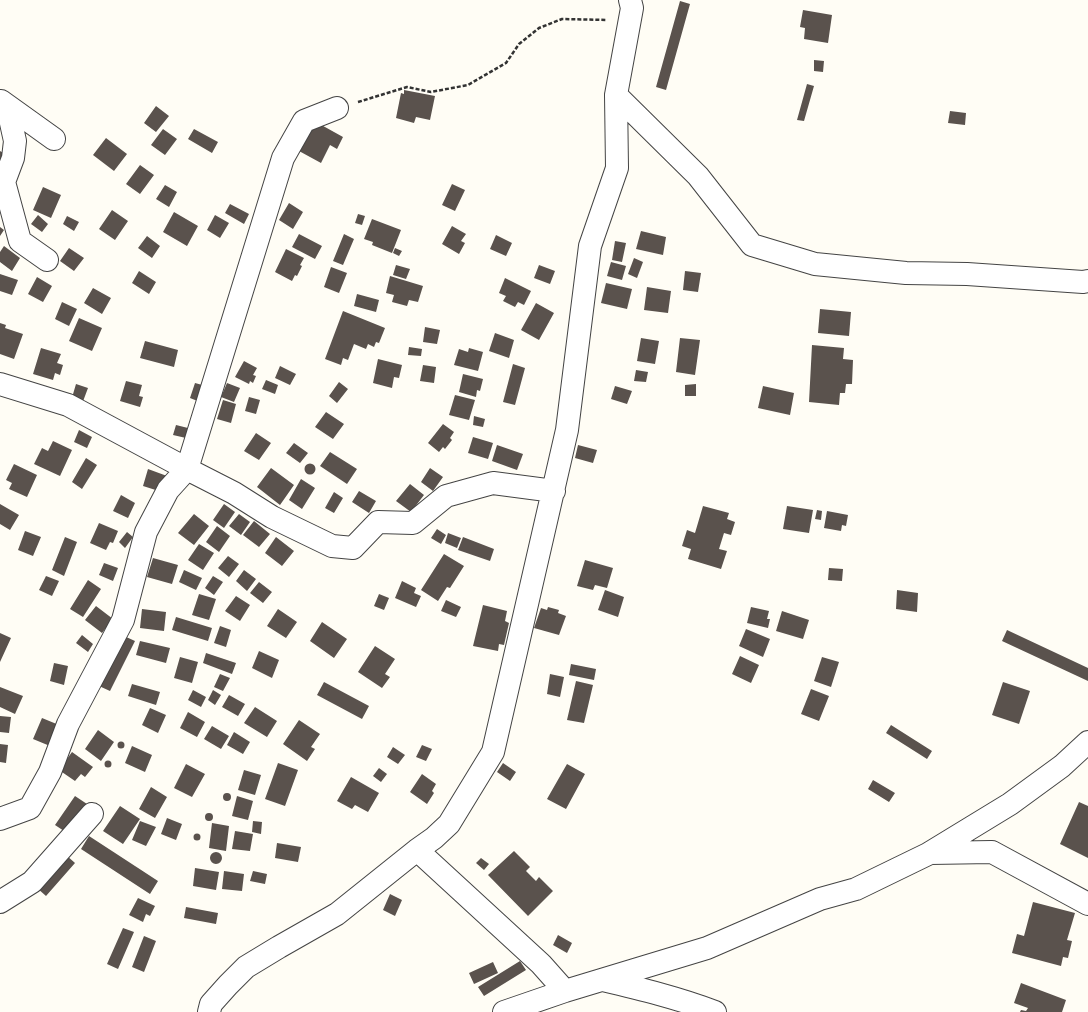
<!DOCTYPE html>
<style>
body{margin:0}
canvas{display:block;background:#fffdf5}
</style>
<canvas width="1088" height="1012"></canvas>
<script>
const c = document.querySelector('canvas').getContext('2d');
c.lineJoin = 'round';
function paint(path, color) { c.fillStyle = color; c.fill(path, 'evenodd'); }
function trace(path, color, width, dash) { c.strokeStyle = color; c.lineWidth = width; c.lineCap = dash ? 'butt' : 'round'; c.setLineDash(dash || []); c.stroke(path); }
paint(new Path2D(`
 M680 1 690 4 666 90 656 87Z
 M803 10 832 15 828 43 804 39 805 28 800 27Z
 M814 60 824 61 823 72 814 71Z
 M807 84 814 86 804 121 797 120Z
 M404 90 435 96 430 120 416 117 414 123 396 118 401 93 404 94Z
 M156 106 169 116 156 132 144 123Z
 M950 111 966 113 965 125 948 123Z
 M316 122 343 137 337 149 330 145 321 163 299 151Z
 M163 129 177 139 165 155 151 145Z
 M194 129 218 142 212 153 188 139Z
 M106 138 127 154 114 171 93 155Z
 M0 151 5 154 0 163Z
 M140 165 154 175 140 194 126 184Z
 M452 184 465 190 455 211 442 205Z
 M165 185 177 192 169 207 156 199Z
 M43 187 61 195 51 218 33 210Z
 M289 203 303 212 293 229 279 220Z
 M230 204 249 214 244 224 225 213Z
 M112 210 128 221 115 240 99 229Z
 M174 212 198 226 187 246 163 232Z
 M358 214 365 216 362 225 355 223Z
 M38 215 48 224 42 232 31 224Z
 M215 215 229 223 220 238 207 230Z
 M67 216 79 222 74 231 63 224Z
 M372 219 401 230 392 253 372 245 373 242 364 239Z
 M452 226 466 234 461 241 465 243 459 254 442 244Z
 M0 227 4 230 0 236Z
 M641 231 666 237 663 255 636 249Z
 M299 234 322 246 315 259 292 247Z
 M344 234 354 239 343 265 333 261Z
 M496 235 512 243 506 256 490 249Z
 M147 236 160 246 152 258 138 248Z
 M615 241 626 243 622 262 612 260Z
 M4 246 20 258 12 271 0 262V252Z
 M69 248 84 258 74 271 60 261Z
 M395 248 402 251 399 256 393 253Z
 M286 249 304 258 300 265 302 266 297 276 295 275 292 281 275 272Z
 M634 258 643 262 637 278 628 274Z
 M611 262 626 266 622 280 607 276Z
 M396 265 410 269 406 279 393 275Z
 M539 265 555 271 550 284 534 278Z
 M331 267 347 273 339 293 324 287Z
 M139 271 156 282 149 294 132 283Z
 M685 271 701 273 698 292 683 290Z
 M0 274 18 280 12 295 0 291Z
 M390 276 423 286 418 302 409 300 407 306 392 302 394 295 386 293Z
 M37 277 52 286 43 302 28 294Z
 M505 278 531 291 524 305 518 302 515 307 503 301 506 296 499 293Z
 M606 283 632 289 627 309 601 303Z
 M647 287 671 291 668 313 644 310Z
 M93 288 111 298 102 314 84 303Z
 M357 294 379 300 376 312 354 306Z
 M62 302 77 309 69 326 55 319Z
 M536 303 554 313 539 340 521 330Z
 M820 309 851 312 849 336 818 333Z
 M343 311 385 328 379 343 376 342 374 347 368 344 366 349 354 344 348 360 343 358 341 365 325 359Z
 M79 318 102 328 92 351 69 341Z
 M0 323 6 325 5 328 23 334 14 359 0 354Z
 M425 327 440 330 437 344 423 342Z
 M495 333 514 340 509 358 489 351Z
 M641 338 659 341 655 364 637 361Z
 M680 338 700 340 695 375 676 372Z
 M145 341 178 350 174 367 140 358Z
 M812 345 844 348 843 359 853 360 852 384H846L845 393H840L839 405 809 402Z
 M409 347 422 349 421 356 408 355Z
 M41 348 61 354 57 363 63 365 60 375 55 373 53 380 33 374Z
 M469 348 483 352 478 371 454 365 459 349 468 352Z
 M378 359 402 365 399 378 394 377 392 388 373 383Z
 M244 361 257 368 253 375 256 376 253 383 250 381 249 384 235 377Z
 M513 364 525 368 515 405 503 402Z
 M423 365 436 367 434 383 420 381Z
 M280 366 296 374 290 385 275 378Z
 M636 370 648 372 646 382 634 381Z
 M463 374 483 379 480 391 477 390 476 397 459 392Z
 M266 380 278 385 275 394 262 389Z
 M126 381 142 385 139 396 143 397 140 407 120 401Z
 M339 382 348 389 337 403 329 396Z
 M195 383 206 386 200 402 190 398Z
 M227 383 240 388 234 402 221 397Z
 M76 384 88 388 82 404 71 401Z
 M696 384V396H685V385Z
 M615 386 632 391 627 404 611 399Z
 M763 386 794 393 790 415 758 408Z
 M455 395 475 400 469 420 449 415Z
 M249 397 260 400 256 414 245 411Z
 M223 400 236 404 231 423 217 419Z
 M326 412 344 424 333 439 315 427Z
 M474 416 485 419 483 427 473 425Z
 M443 424 454 432 450 438 452 440 445 449 443 447 439 452 428 443Z
 M176 425 188 428 186 438 173 435Z
 M79 430 92 437 87 448 74 442Z
 M256 433 271 443 259 460 244 451Z
 M473 437 493 443 488 459 468 453Z
 M53 441 72 450 60 476 34 464 42 448 48 451Z
 M294 443 308 453 300 463 286 453Z
 M497 445 523 454 517 470 492 461Z
 M578 445 597 450 593 463 575 458Z
 M330 452 357 469 347 484 320 466Z
 M86 458 97 465 82 489 72 482Z
 M304.5 469a5.5 5.5 0 1 1 11 0a5.5 5.5 0 1 1-11 0Z
 M14 464 37 475 27 497 9 489 12 483 6 480Z
 M271 468 294 485 280 505 257 487Z
 M430 468 443 477 433 491 421 482Z
 M148 469 167 476 162 492 143 486Z
 M301 479 315 488 302 509 289 500Z
 M410 484 424 495 411 512 396 501Z
 M359 491 376 501 369 513 352 502Z
 M334 492 343 498 334 513 325 508Z
 M121 495 135 503 128 518 113 511Z
 M0 504 19 515 10 530 0 524Z
 M224 504 235 512 224 528 213 520Z
 M703 506 729 513 727 519 735 522 731 535 724 533 719 549 727 551 721 569 688 559 691 549 682 546 687 530 695 533Z
 M787 506 813 510 809 533 783 529Z
 M817 510 822 511 821 520 815 519Z
 M827 511 848 515 846 526 842 525 841 531 824 528Z
 M194 514 209 526 194 545 178 533Z
 M239 514 250 522 241 535 229 526Z
 M254 521 270 534 259 547 243 535Z
 M99 523 118 531 113 543 110 542 106 550 90 543Z
 M217 526 230 536 219 552 206 542Z
 M437 529 446 535 441 544 431 538Z
 M25 531 41 537 33 556 18 550Z
 M127 532 133 537 125 548 119 542Z
 M448 533 461 538 457 548 445 543Z
 M65 537 77 542 64 576 52 570Z
 M276 537 294 551 282 566 265 553Z
 M463 537 494 549 490 561 458 550Z
 M199 544 214 553 203 570 188 560Z
 M444 554 464 566 450 588 447 587 438 601 421 590Z
 M228 556 239 564 229 577 218 568Z
 M153 558 178 565 172 584 147 577Z
 M585 560 613 568 607 588 595 585 593 590 577 586Z
 M104 563 118 568 113 581 99 575Z
 M829 568 843 569 842 581 828 580Z
 M184 570 202 578 196 590 179 582Z
 M244 570 256 579 247 591 236 581Z
 M46 576 59 581 52 596 39 590Z
 M213 576 223 582 214 595 205 588Z
 M88 580 101 589 83 617 70 609Z
 M402 581 416 588 414 593 421 596 416 607 395 598Z
 M259 582 272 592 263 603 250 593Z
 M605 590 624 597 618 617 598 610Z
 M897 590 918 593 917 612 896 609Z
 M199 594 216 599 209 620 192 615Z
 M379 594 389 598 384 610 374 606Z
 M236 596 250 605 240 621 225 611Z
 M446 600 461 607 456 617 441 611Z
 M483 605 507 611 505 621 509 623 504 645 499 644 498 651 473 646Z
 M96 606 113 619 102 633 85 620Z
 M548 607 559 610 558 613 566 616 559 635 534 628 541 608 547 610Z
 M751 607 769 611 767 619H770L768 628 747 623Z
 M142 609 166 612 164 631 140 628Z
 M278 609 297 622 286 638 267 626Z
 M782 611 809 620 803 639 776 631Z
 M176 617 212 628 208 641 172 630Z
 M322 622 347 639 334 658 310 641Z
 M220 626 231 630 226 647 214 643Z
 M746 629 770 639 763 657 739 646Z
 M1007 630 1088 668V681L1002 641Z
 M0 633 11 638 0 662Z
 M82 635 93 644 88 652 76 643Z
 M124 636 135 641 110 691 99 686Z
 M140 641 170 648 166 663 136 655Z
 M375 646 395 659 385 674 390 677 382 688 358 672Z
 M259 651 279 660 272 678 252 668Z
 M206 653 236 663 232 674 203 663Z
 M740 656 759 665 751 683 732 674Z
 M180 657 198 662 192 683 174 678Z
 M822 657 839 662 831 687 814 681Z
 M54 663 68 666 64 685 50 681Z
 M571 664 596 669 594 680 569 675Z
 M220 674 230 678 223 691 214 687Z
 M550 674 564 677 560 697 547 694Z
 M576 681 593 685 584 723 567 720Z
 M324 682 369 706 362 719 317 695Z
 M1003 682 1030 691 1019 724 992 715Z
 M132 684 160 692 156 705 128 696Z
 M0 687 23 696 15 714 0 707Z
 M811 689 829 696 819 721 801 714Z
 M193 690 206 697 201 707 188 700Z
 M213 690 221 695 215 705 208 700Z
 M229 695 245 704 238 716 222 707Z
 M255 707 277 721 267 737 244 723Z
 M150 708 166 715 158 733 142 725Z
 M188 712 205 722 197 737 180 728Z
 M0 716 11 717 9 733 0 732Z
 M42 718 59 725 50 746 33 739Z
 M299 720 320 734 311 747 315 749 307 761 283 744Z
 M891 725 932 751 927 759 886 733Z
 M212 726 229 736 221 749 204 739Z
 M98 730 114 742 101 761 85 749Z
 M234 732 250 742 243 754 227 745Z
 M117.5 745a3.5 3.5 0 1 1 7 0a3.5 3.5 0 1 1-7 0Z
 M0 744 8 745 6 763 0 762Z
 M422 745 432 749 426 761 416 757Z
 M132 746 152 755 145 772 125 763Z
 M393 747 405 755 398 764 387 757Z
 M72 752 93 767 85 777 81 774 75 781 59 770Z
 M104.5 764a3.5 3.5 0 1 1 7 0a3.5 3.5 0 1 1-7 0Z
 M278 763 298 770 285 806 265 799Z
 M503 763 516 772 510 781 497 772Z
 M186 764 205 774 192 797 174 788Z
 M567 764 585 774 566 809 547 799Z
 M379 768 387 774 381 782 373 776Z
 M244 770 261 775 255 795 238 790Z
 M422 774 436 784 432 791 434 793 427 804 410 792Z
 M351 777 379 793 368 812 355 805 352 809 337 801Z
 M873 780 895 793 889 802 868 789Z
 M151 787 167 797 155 818 139 809Z
 M223 797a4 4 0 1 1 8 0a4 4 0 1 1-8 0Z
 M75 796 87 804 67 833 55 825Z
 M237 796 253 801 248 820 232 816Z
 M1079 802 1088 806V858L1060 844Z
 M120 806 140 819 123 844 103 831Z
 M205 817a4 4 0 1 1 8 0a4 4 0 1 1-8 0Z
 M167 818 182 824 176 840 161 834Z
 M140 821 156 827 146 846 132 840Z
 M253 821 262 822 261 834 252 832Z
 M212 823 229 826 226 851 209 848Z
 M235 831 253 834 250 851 232 849Z
 M193.5 837a3.5 3.5 0 1 1 7 0a3.5 3.5 0 1 1-7 0Z
 M89 836 158 881 150 894 81 849Z
 M277 843 301 847 298 862 275 858Z
 M514 851 530 867 526 871 536 881 539 877 553 891 528 916 488 875Z
 M210 858a6 6 0 1 1 12 0a6 6 0 1 1-12 0Z
 M66 855 75 863 46 896 37 888Z
 M481 858 489 864 484 870 476 863Z
 M195 868 219 872 216 890 193 886Z
 M224 871 244 874 242 891 222 889Z
 M253 871 267 874 265 884 250 881Z
 M390 894 402 900 395 916 383 910Z
 M138 898 155 906 150 916 146 914 143 922 129 915Z
 M1033 902 1075 913 1067 940 1072 941 1068 958 1063 957 1061 966 1012 953 1017 934 1024 936Z
 M186 907 218 913 216 924 184 918Z
 M123 928 134 932 118 969 107 964Z
 M558 935 572 943 567 953 553 945Z
 M144 936 156 941 144 972 132 967Z
 M520 961 526 970 484 996 478 987Z
 M493 962 498 973 474 984 469 973Z
 M1021 983 1066 1000 1062 1012H1020L1021 1010 1026 1011 1028 1008 1014 1003Z`), '#5a524d');
const street = new Path2D(`
 M616 95 698 176 752 245 815 264 906 273 967 274 1083 282 1088 281
 M1 101 54 139
 M2 102 9 114 15 141 13 158 4 182 20 241 47 260
 M0 384 68 405 187 469 283 158 304 121 337 108
 M0 819 30 808 50 772 68 724 123 620 146 532 168 490 187 469 234 493 272 517 332 546 353 548 378 522 413 523 446 496 493 483 554 491
 M930 853 992 852 1088 904
 M0 902 32 882 92 814
 M603 980C641 989 678 998 715 1012
 M565 991 541 964 417 850 434 838 449 824 493 752 567 430 590 246 617 168 616 95 632 8 630 0
 M209 1012 211 1004 228 985 246 967 279 947 337 914 417 850
 M504 1012 565 991 707 948 820 899 856 889 928 854 1010 804 1062 766 1088 742`);
trace(street, '#444', 24);
trace(new Path2D(`
 M358 102 407 87 431 92 468 85 506 63 519 44 539 28 562 19 607 20`), '#333', 2.5, [4, 2]);
trace(street, '#fff', 22);
</script>
